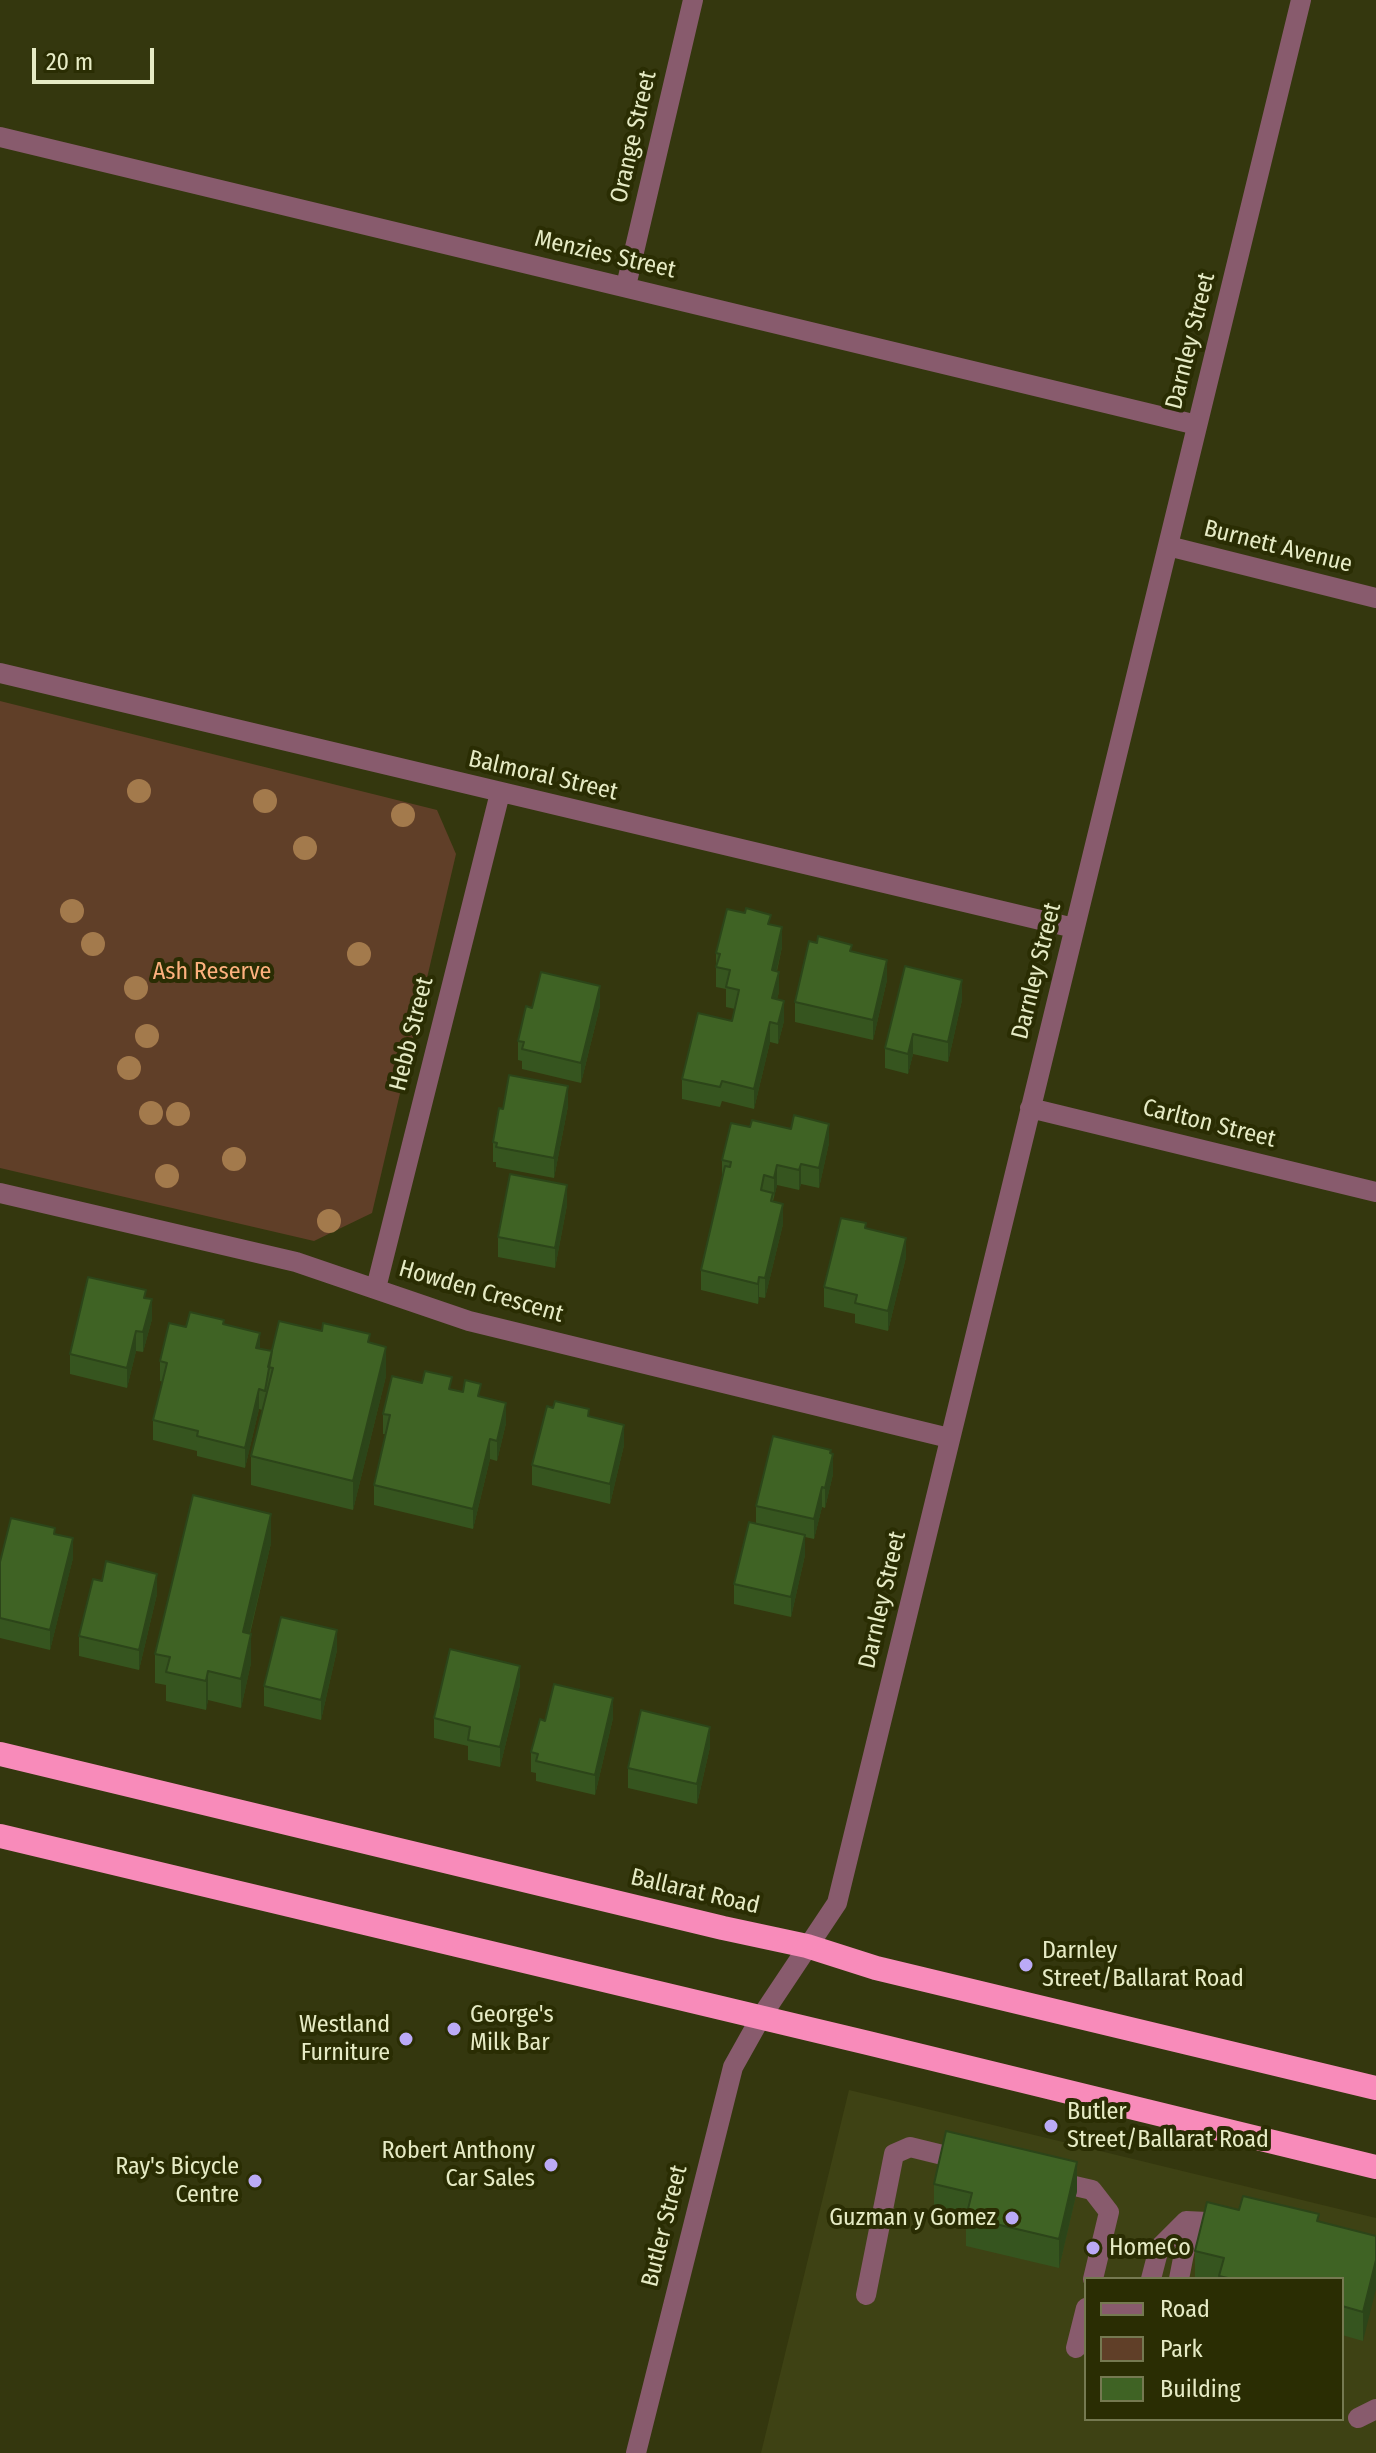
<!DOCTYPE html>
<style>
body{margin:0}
#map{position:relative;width:1376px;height:2453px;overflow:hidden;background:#34370e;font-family:"Fira Sans Condensed",sans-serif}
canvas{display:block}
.legend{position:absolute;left:1084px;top:2277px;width:260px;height:144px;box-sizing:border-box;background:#2a2d03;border:2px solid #757951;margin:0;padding:10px 14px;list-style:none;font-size:24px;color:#e6ebc5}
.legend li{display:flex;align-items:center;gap:16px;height:40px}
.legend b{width:40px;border:2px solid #757951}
.scale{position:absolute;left:32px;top:48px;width:122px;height:36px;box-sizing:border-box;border:4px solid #e6ebc5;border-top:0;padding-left:10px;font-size:24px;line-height:28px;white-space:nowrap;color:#e6ebc5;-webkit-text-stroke:6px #2a2d03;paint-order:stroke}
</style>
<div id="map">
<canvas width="1376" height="2453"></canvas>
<ul class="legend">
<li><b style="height:10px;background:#885b6d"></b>Road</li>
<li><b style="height:22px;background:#603f28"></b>Park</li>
<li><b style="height:22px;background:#3f6324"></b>Building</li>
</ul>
<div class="scale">20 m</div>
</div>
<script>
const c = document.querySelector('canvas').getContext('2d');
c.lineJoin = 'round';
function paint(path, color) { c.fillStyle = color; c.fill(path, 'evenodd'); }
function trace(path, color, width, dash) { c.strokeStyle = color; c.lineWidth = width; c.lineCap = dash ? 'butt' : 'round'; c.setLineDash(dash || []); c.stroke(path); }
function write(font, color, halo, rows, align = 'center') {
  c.font = font + ' "Fira Sans Condensed",sans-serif'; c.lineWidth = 8; c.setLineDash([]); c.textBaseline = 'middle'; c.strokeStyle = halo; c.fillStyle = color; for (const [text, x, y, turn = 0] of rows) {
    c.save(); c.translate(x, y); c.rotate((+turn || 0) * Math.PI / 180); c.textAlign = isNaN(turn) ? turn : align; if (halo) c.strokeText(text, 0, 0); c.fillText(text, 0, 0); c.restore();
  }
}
paint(new Path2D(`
 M849 2090 1376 2218V2453H761ZM1086 2279H1342V2419H1086Z`), '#3e4214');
paint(new Path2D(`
 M0 701 437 810 456 854 372 1213 314 1241 0 1168Z`), '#603f28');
trace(new Path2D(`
 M0 137 1197 425
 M626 286 693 0
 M1168 546 1376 598
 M0 673 1074 928
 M1030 1108 1376 1192
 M0 1193 296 1262 469 1321 949 1438
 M376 1288 500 793
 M1053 2181 1092 2190 1109 2212 1093 2279
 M1151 2279 1159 2248 1186 2221 1228 2223
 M1179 2279 1187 2238 1204 2224
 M866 2295 894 2154 910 2147 967 2161
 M1076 2348 1086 2308
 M1358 2418 1376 2409
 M636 2453 733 2067 761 2017 837 1903 1301 0`), '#885b6d', 20);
trace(new Path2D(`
 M0 1754 723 1928 807 1946 876 1968 1376 2088
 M0 1836 868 2043 1376 2167`), '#f88bba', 24);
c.fillStyle = '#a37a4c';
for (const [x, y] of [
 [139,791],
 [265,801],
 [403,815],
 [305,848],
 [72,911],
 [93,944],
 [359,954],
 [136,988],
 [147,1036],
 [129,1068],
 [151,1113],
 [178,1114],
 [234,1159],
 [167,1176],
 [329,1221]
]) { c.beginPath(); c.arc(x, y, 12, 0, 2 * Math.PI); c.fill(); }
paint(new Path2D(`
 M771 924 782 947 777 971 779 992 777 999 784 1021 778 1044 770 1042 754 1109 722 1101 720 1107 682 1099V1079L732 1021 735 1009 726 1007V989L716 987V953Z
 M852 952 887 980 873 1040 795 1022V1002Z
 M962 1000 948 1062 913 1054 908 1074 885 1068V1048Z
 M600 1006 581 1083 522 1069V1061L518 1060V1041L532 1008Z
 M568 1106 554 1178 496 1167V1162H493V1142L503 1109Z
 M829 1143 819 1188 801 1184 799 1190 777 1185 773 1201 783 1224 765 1298 759 1297 758 1304 701 1290V1270L722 1180V1160Z
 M567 1205 555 1268 498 1257V1237Z
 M866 1228 906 1257 888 1331 855 1323V1314L824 1307V1287Z
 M146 1298 152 1319 143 1352 136 1351 127 1388 70 1374V1354Z
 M224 1325 260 1349 272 1351 370 1343 386 1376 353 1510 251 1485V1456L262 1410 259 1409 245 1468 197 1456V1451L153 1440V1420L163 1382 160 1381V1361L186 1327Z
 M452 1390 481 1397 506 1423 497 1461 490 1459 473 1529 374 1505V1485L386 1434H383V1414Z
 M589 1416 624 1445 610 1504 532 1485V1465Z
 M831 1453 833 1474 825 1508 822 1507 814 1539 805 1537V1555L791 1617 734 1604V1584L756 1523V1506Z
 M55 1534 73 1558 50 1650 0 1638V1562Z
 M271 1543 250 1634 251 1663 241 1708 208 1700 206 1710 166 1701V1685L155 1683V1654Z
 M157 1594 139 1670 79 1656V1636Z
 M337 1650 321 1720 264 1706V1686Z
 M520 1685 500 1767 468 1760V1746L434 1738V1718Z
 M613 1718 595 1795 536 1781V1773L531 1772V1752L545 1721Z
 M710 1747 697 1804 628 1788V1768Z
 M934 2184 1077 2191 1059 2268 966 2246V2221L934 2213Z
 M1239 2210 1319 2222 1376 2236 1363 2341 1342 2335V2279H1195V2251Z`), '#36551f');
paint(new Path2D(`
 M782 927V947L772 990V970Z
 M887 960V980L873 1040V1020Z
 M779 972V992L772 1018V998Z
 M962 980V1000L948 1062V1042Z
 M600 986V1006L581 1083V1063Z
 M784 1001V1021L778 1044V1024Z
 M770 1022V1042L754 1109V1089Z
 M913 1034V1054L908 1074V1054Z
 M568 1086V1106L554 1178V1158Z
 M829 1124V1143L819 1188V1168Z
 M801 1164V1184L799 1190V1170Z
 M777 1165V1185L774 1198V1178Z
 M567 1185V1205L555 1268V1248Z
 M783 1204V1224L765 1298V1278Z
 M906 1238V1257L888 1331V1311Z
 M759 1277V1297L758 1304V1284Z
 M152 1299V1319L143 1352V1332Z
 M136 1331V1351L127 1388V1368Z
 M260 1333V1353L256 1348Z
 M386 1347V1376L353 1510V1481Z
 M259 1389V1409L245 1468V1448Z
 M506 1403V1423L497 1461V1441Z
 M624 1425V1445L610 1504V1484Z
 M490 1439V1459L473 1529V1509Z
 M831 1450V1463L833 1454V1474L825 1508V1488Z
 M822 1487V1507L814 1539V1519Z
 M271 1514V1543L243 1661V1632Z
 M805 1535V1555L791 1617V1597Z
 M73 1538V1558L50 1650V1630Z
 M157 1574V1594L139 1670V1650Z
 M337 1630V1650L321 1720V1700Z
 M251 1634V1663L241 1708V1679Z
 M520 1666V1685L500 1767V1747Z
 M208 1671V1700L206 1710V1681Z
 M613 1698V1718L595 1795V1775Z
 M710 1727V1747L697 1804V1784Z
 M1077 2162V2191L1059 2268V2239Z
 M1376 2260V2289L1363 2341V2312Z`), '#2c4519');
const building = new Path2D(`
 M746 908 771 915 768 924 782 927 772 970 779 972 772 998 784 1001 778 1024 770 1022 754 1089 722 1081 720 1087 682 1079 698 1013 732 1021 739 990 726 987 730 970 716 967 720 954 716 953 727 909 745 913Z
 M818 936 852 945 850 951 887 960 873 1020 795 1002 809 941 817 943Z
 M905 966 962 980 948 1042 913 1034 908 1054 885 1048Z
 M541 972 600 986 581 1063 522 1049 524 1042 518 1041 526 1006 532 1008Z
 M509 1075 568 1086 554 1158 496 1147 497 1143 493 1142 499 1108 503 1109Z
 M794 1115 829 1124 819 1168 801 1164 799 1170 777 1165 774 1178 764 1175 761 1190 773 1193 771 1201 783 1204 765 1278 759 1277 758 1284 701 1270 725 1166 730 1167 731 1162 722 1160 731 1123 750 1127 752 1120 791 1129Z
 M510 1174 567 1185 555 1248 498 1237Z
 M841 1218 866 1223 865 1228 906 1238 888 1311 855 1303 857 1295 824 1287Z
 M88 1277 146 1290 144 1298 152 1299 143 1332 136 1331 127 1368 70 1354Z
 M190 1312 224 1320 223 1324 260 1333 256 1348 272 1351 265 1391 259 1389 245 1448 197 1436 198 1431 153 1420 167 1363 160 1361 169 1323 186 1327Z
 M279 1321 322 1331 323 1323 370 1334 368 1342 386 1347 353 1481 251 1456 273 1368 268 1367Z
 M425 1371 452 1377 449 1389 463 1392 465 1380 481 1384 478 1396 506 1403 497 1441 490 1439 473 1509 374 1485 390 1415 383 1414 392 1376 422 1383Z
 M555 1401 589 1409 588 1416 624 1425 610 1484 532 1465 547 1406 553 1408Z
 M773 1436 831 1450 830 1453 833 1454 825 1488 822 1487 814 1519 756 1506Z
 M193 1495 271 1514 243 1632 251 1634 241 1679 208 1671 206 1681 166 1672 170 1657 155 1654Z
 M11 1518 55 1528 54 1534 73 1538 50 1630 0 1618V1562Z
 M749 1522 805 1535 791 1597 734 1584Z
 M106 1561 157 1574 139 1650 79 1636 93 1579 102 1581Z
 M281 1617 337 1630 321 1700 264 1686Z
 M450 1649 520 1666 500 1747 468 1740 470 1727 434 1718Z
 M554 1684 613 1698 595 1775 536 1761 538 1754 531 1752 540 1719 545 1721Z
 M641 1710 710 1727 697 1784 628 1768Z
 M946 2131 1077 2162 1059 2239 966 2217 972 2193 934 2184Z
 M1243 2196 1319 2214 1317 2221 1376 2236V2260L1363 2312 1342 2306V2279H1232L1219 2276 1224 2258 1195 2251 1207 2202 1239 2210Z`);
paint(building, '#3f6324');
trace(building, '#2c4519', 2);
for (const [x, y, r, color] of [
 [1026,1965,8,"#bbaaf6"],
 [454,2029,8,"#bbaaf6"],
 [406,2039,8,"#bbaaf6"],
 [1051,2126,8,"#bbaaf6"],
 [551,2165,8,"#bbaaf6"],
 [255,2181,8,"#bbaaf6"],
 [1012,2218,8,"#bbaaf6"],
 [1093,2248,8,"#bbaaf6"]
]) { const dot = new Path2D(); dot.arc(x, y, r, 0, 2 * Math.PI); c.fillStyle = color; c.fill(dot); trace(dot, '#2a2d03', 3); }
write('24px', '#e6ebc5', '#2a2d03', [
 ["Orange Street",634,137,-77],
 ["Menzies Street",605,255,13],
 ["Darnley Street",1191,341,-76],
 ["Burnett Avenue",1278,547,14],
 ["Balmoral Street",543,776,13],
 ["Darnley Street",1037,971,-76],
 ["Hebb Street",412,1034,-76],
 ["Carlton Street",1209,1124,14],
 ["Howden Crescent",481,1292,16],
 ["Darnley Street",883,1600,-77],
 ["Ballarat Road",695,1892,13],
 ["Butler Street",665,2226,-76]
]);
write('24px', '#feb17e', '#2a2d03', [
 ["Ash Reserve",212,972]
]);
write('24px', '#e6ebc5', '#2a2d03', [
 ["Darnley",1042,1951],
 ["Street/Ballarat Road",1042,1979],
 ["George's",470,2015],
 ["Milk Bar",470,2043],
 ["Westland",390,2025,"right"],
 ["Furniture",390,2053,"right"],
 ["Butler",1067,2112],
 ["Street/Ballarat Road",1067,2140],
 ["Robert Anthony",535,2151,"right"],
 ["Car Sales",535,2179,"right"],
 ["Ray's Bicycle",239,2167,"right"],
 ["Centre",239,2195,"right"],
 ["Guzman y Gomez",996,2218,"right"],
 ["HomeCo",1109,2248]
], 'left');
</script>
